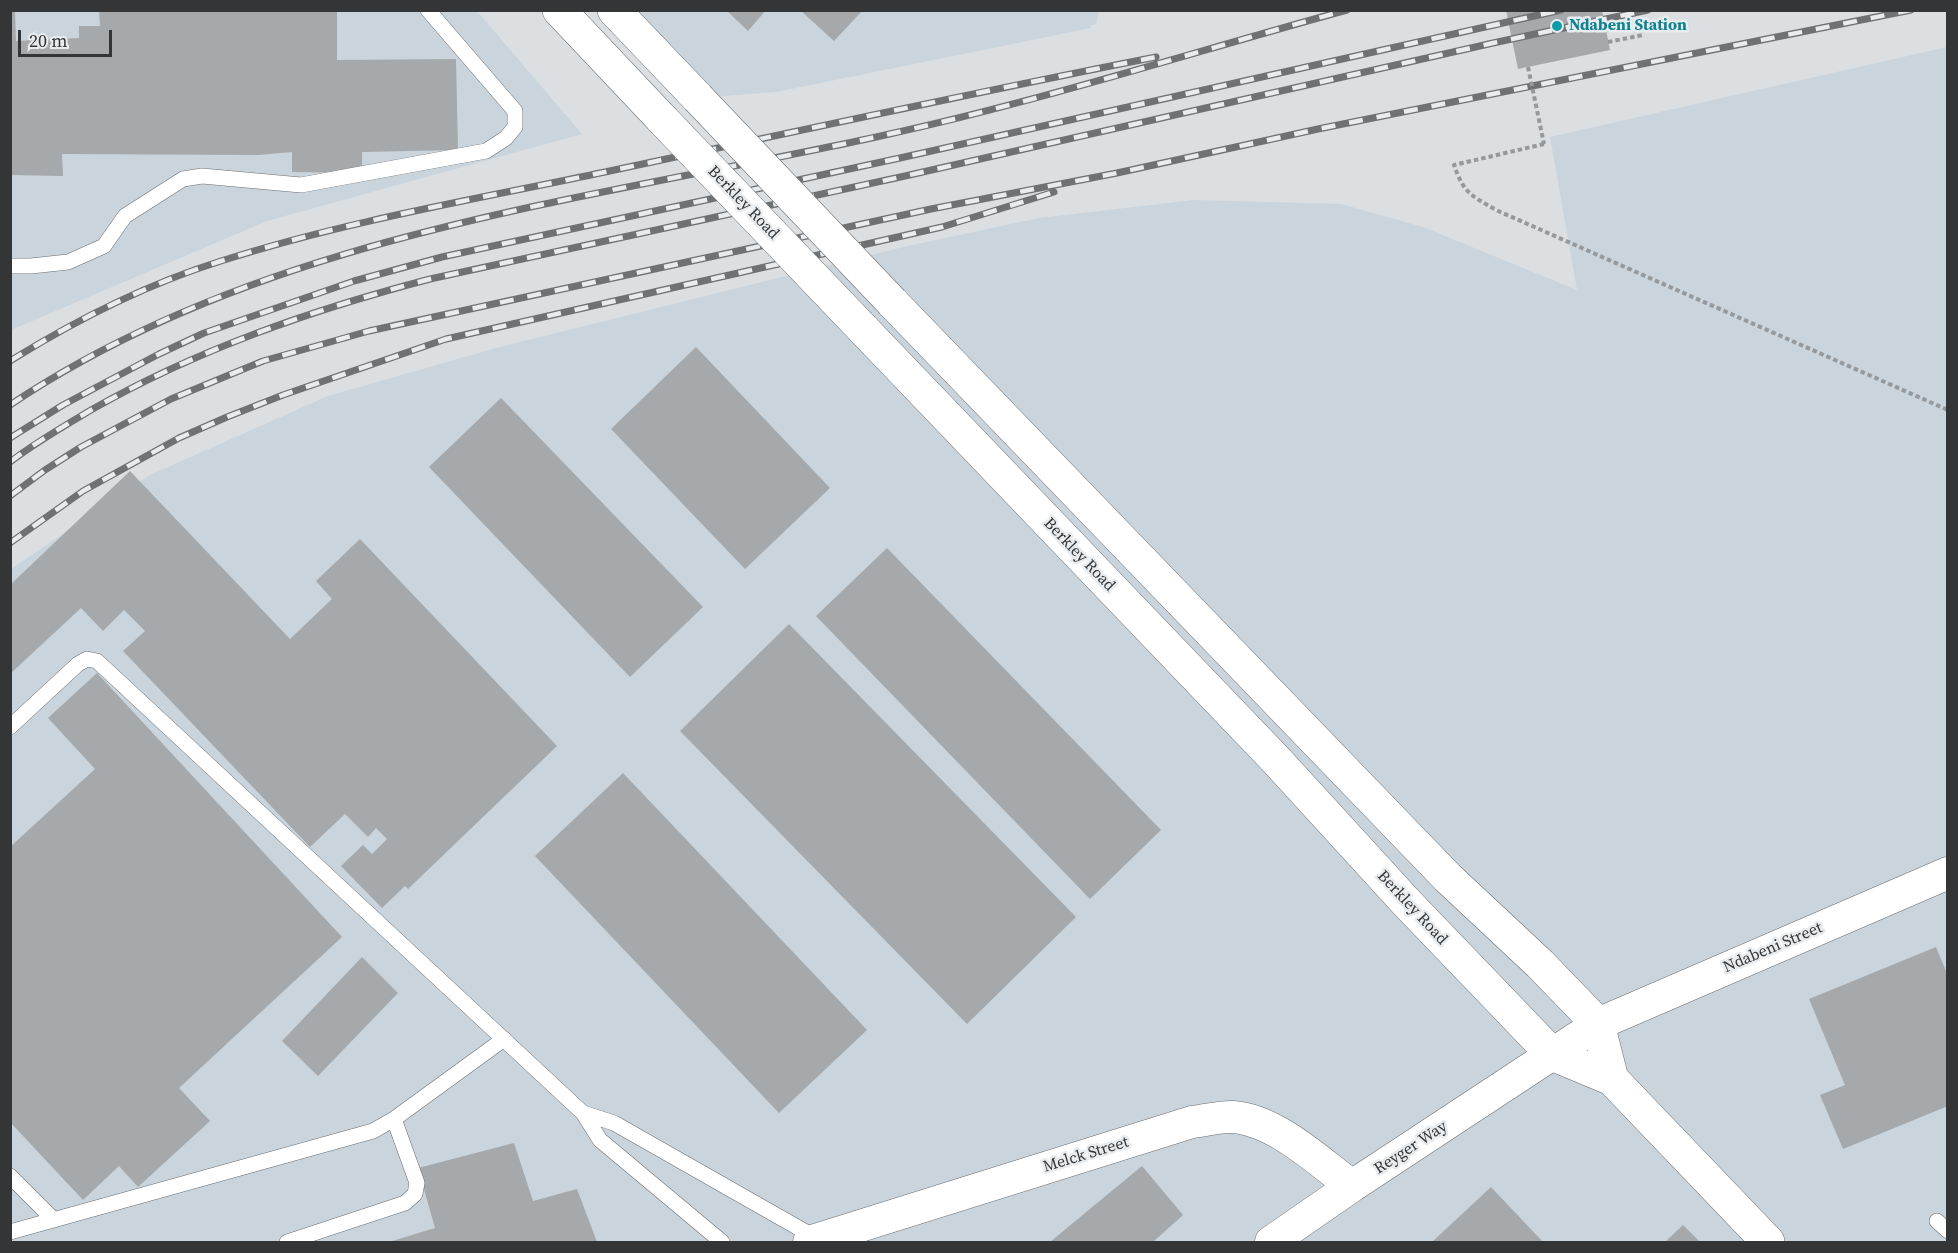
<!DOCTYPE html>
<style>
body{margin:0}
#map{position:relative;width:1958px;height:1253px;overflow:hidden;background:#dbdfe2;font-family:"Source Serif 4",serif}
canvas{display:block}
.frame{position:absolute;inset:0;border:12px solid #343536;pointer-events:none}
.scale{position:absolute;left:18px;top:30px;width:94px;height:27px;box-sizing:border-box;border:3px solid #343536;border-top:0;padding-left:8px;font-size:18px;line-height:21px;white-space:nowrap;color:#343536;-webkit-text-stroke:4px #e9ecef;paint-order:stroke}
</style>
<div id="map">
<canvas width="1958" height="1253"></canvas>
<div class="frame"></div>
<div class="scale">20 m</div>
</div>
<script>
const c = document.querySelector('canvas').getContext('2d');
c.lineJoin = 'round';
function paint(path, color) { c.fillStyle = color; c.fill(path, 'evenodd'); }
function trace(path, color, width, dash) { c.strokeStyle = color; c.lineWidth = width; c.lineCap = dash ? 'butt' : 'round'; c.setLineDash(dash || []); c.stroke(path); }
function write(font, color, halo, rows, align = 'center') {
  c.font = font + ' "Source Serif 4",serif'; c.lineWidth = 5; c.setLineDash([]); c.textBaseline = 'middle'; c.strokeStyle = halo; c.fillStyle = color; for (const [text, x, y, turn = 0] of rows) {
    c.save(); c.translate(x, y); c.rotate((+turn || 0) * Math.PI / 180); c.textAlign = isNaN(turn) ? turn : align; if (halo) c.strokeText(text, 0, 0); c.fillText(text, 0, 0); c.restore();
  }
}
paint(new Path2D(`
 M11 11H477L582 134 267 221 11 330Z
 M614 11H1099L1096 24 1091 25V28L776 92 698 98Z
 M1947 47V1242H11V569L148 476 328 396 496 348 903 247 1039 218 1194 200 1341 204 1423 227 1577 290 1550 137Z`), '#cad4dc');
paint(new Path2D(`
 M10 10H15L16 41 79 38V26H100L99 10H337V60L456 59 458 150 362 152V173L292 172V152L258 155 62 154 63 176 10 175Z
 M726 10H766L748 31Z
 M800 10H863L834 41Z
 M1506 10H1602L1610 50 1518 69Z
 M696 347 830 488 745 569 611 429Z
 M501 398 703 607 630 677 429 467Z
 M130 471 290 639 332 599 316 581 360 539 557 746 408 889 405 886 382 908 341 866 363 845 372 854 387 839 376 828 368 837 345 814 310 847 123 651 145 631 124 610 103 631 81 608 10 674V585Z
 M887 548 1161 830 1090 899 816 616Z
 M789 624 1076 917 967 1024 680 731Z
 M97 673 342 937 179 1088 210 1121 138 1187 119 1166 83 1200 10 1122V847L95 769 48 718Z
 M623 773 867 1030 779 1113 535 856Z
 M1936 947 1948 976V1106L1843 1149 1820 1095 1845 1085 1809 999Z
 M362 957 398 993 318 1076 282 1041Z
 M514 1143 533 1201 577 1189 597 1242H389L435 1228 418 1168Z
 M1142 1166 1183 1215 1153 1242H1050Z
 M1491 1187 1543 1242H1432Z
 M1683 1225 1700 1242H1665Z`), '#a5a9ab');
const lane = new Path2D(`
 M10 266H31L68 262 104 246 125 216 183 179 202 176 301 185 486 151 506 138 515 127V111L428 10
 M10 727 78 664 87 659 97 661 583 1113 600 1140 722 1242
 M583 1113 614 1123 818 1239
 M10 1176 54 1220
 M1937 1221 1948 1231
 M10 1232 373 1131 394 1119 504 1039
 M287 1242 405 1203 415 1194 417 1183 394 1119`);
const street = new Path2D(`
 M809 1242 1192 1122C1205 1121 1220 1116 1233 1117 1276 1120 1319 1162 1352 1186
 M1271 1242 1352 1186 1598 1024 1948 873`);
const primary = new Path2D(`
 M559 10 662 119
 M614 10 698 98
 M892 302 1448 878 1540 964 1598 1024 1612 1079
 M863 329 1278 762 1406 902 1552 1054 1612 1079 1768 1242`);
trace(lane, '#6b6e71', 16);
trace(street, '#6b6e71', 33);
trace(primary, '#6b6e71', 34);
trace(new Path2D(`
 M1608 42 1643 35
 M1544 144 1454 165C1464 194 1471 195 1496 210L1948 410`), '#96999b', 4, [4.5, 3]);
trace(lane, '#fff', 15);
trace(street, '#fff', 32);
trace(primary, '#fff', 33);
const rail = new Path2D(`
 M10 361C76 320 147 284 221 261 346 221 477 199 605 172 789 133 972 93 1156 57
 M10 405C266 233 591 200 885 135 1041 101 1193 52 1347 10
 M10 438 63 405 159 354 204 333 354 281 442 257 900 158 1561 10
 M10 462C36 442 64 426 91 410 198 349 312 310 430 279L905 176 1493 43 1648 10
 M10 496 45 470 81 447 171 399 263 361 369 331 931 209 1117 173 1318 129 1911 10
 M10 543 83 491 179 438 227 417 283 395 446 339 942 227 1054 192`);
trace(rail, '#6f7173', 7);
trace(rail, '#e9ecef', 4.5, [14]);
const primaryBridge = new Path2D(`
 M698 98 892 302
 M662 119 863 329`);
trace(primaryBridge, '#6b6e71', 34, []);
trace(new Path2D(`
 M1528 67 1544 144`), '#96999b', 4, [4.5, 3]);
trace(primaryBridge, '#fff', 33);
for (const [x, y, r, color] of [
 [1557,26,6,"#0f9aa8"]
]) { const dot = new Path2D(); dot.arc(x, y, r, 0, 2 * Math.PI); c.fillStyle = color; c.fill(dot); trace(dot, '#e9ecef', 2); }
write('bold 16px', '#0d838f', '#e9ecef', [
 ["Ndabeni Station",1569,26]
], 'left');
write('16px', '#343536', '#e9ecef', [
 ["Berkley Road",743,203,46],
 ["Berkley Road",1079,555,46],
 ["Berkley Road",1412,908,47],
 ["Ndabeni Street",1773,948,-23],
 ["Reyger Way",1411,1148,-33],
 ["Melck Street",1086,1155,-17]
]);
</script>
